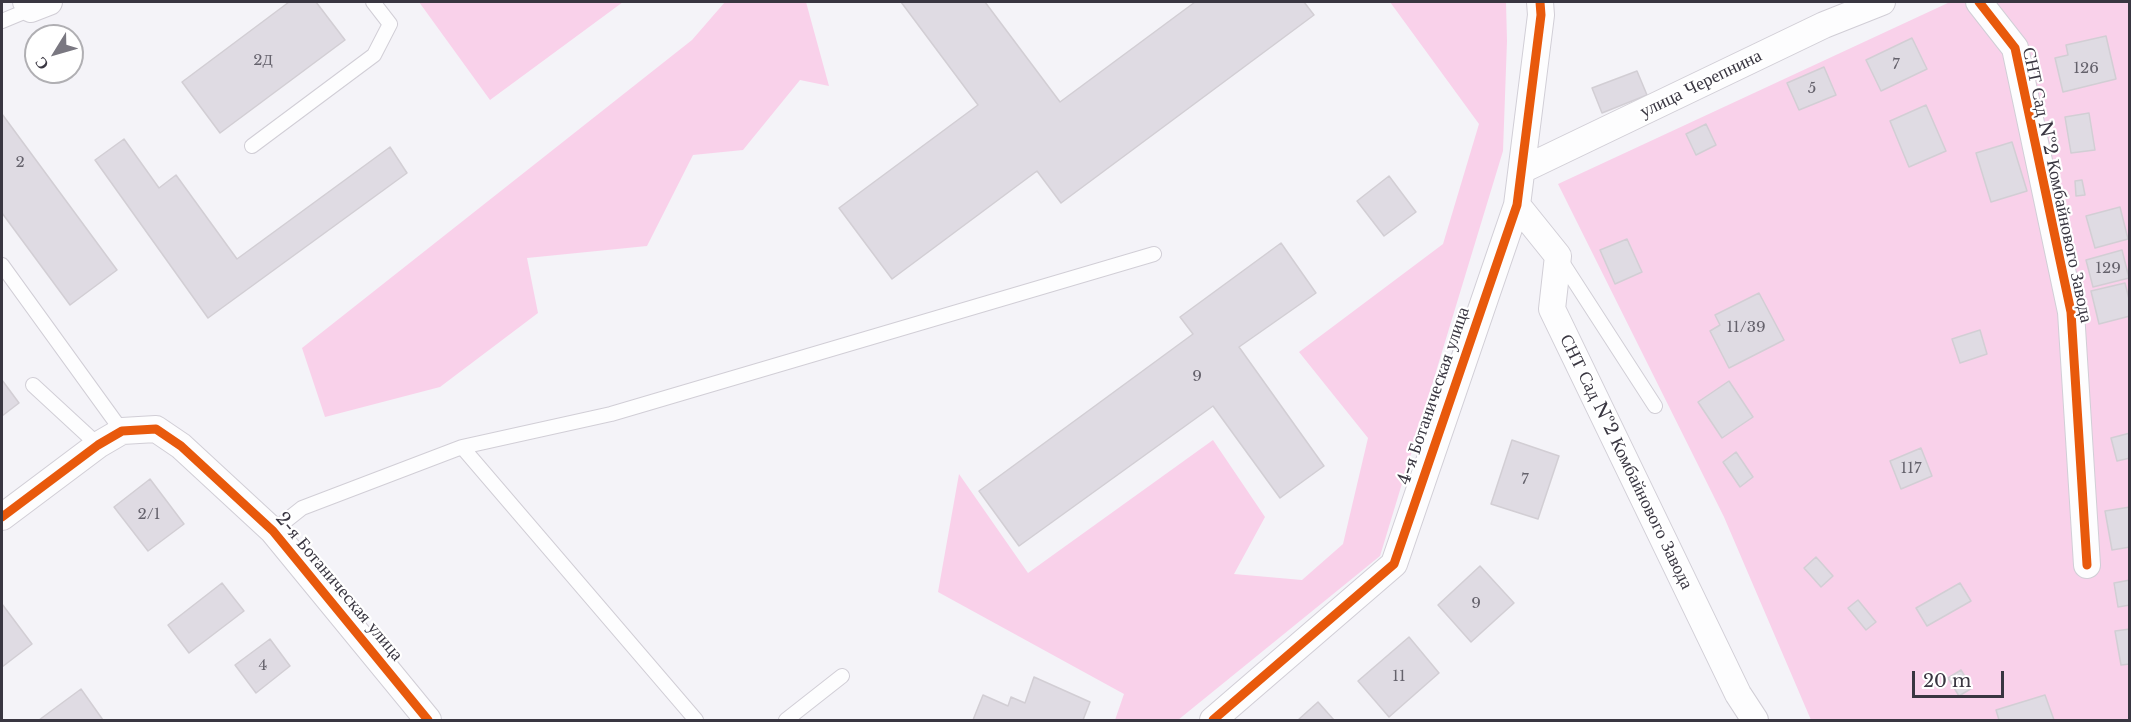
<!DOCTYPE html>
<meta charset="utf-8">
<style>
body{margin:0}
#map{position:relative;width:2131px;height:722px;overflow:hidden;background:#f4f3f8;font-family:"Libre Baskerville",serif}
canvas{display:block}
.frame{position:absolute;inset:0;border:3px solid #393641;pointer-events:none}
.north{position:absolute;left:24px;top:24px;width:60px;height:60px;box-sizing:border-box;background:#fff;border:2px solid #b0afb3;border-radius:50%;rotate:233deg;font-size:16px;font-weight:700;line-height:24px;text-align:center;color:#393641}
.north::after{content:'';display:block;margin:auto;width:21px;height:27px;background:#7a7881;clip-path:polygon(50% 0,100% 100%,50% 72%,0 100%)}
.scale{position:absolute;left:1912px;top:671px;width:92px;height:27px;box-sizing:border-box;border:3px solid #393641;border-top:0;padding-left:8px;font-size:18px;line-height:21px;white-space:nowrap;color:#393641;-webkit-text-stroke:4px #fff;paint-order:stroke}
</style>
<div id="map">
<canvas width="2131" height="722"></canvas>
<div class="frame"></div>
<div class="north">С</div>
<div class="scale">20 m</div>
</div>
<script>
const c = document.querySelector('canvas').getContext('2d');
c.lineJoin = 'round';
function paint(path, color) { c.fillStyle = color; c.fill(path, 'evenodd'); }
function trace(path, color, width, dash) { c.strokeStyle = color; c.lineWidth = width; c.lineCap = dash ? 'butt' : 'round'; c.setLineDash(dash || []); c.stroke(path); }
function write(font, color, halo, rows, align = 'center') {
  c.font = font + ' "Libre Baskerville",serif'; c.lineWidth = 4.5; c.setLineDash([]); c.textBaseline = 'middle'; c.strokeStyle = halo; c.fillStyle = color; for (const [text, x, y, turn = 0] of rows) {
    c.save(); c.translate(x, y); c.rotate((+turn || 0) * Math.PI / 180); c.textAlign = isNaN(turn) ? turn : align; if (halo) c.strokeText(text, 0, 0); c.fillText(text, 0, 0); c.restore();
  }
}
paint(new Path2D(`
 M419 2H623L490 100Z
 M725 2H806L829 86 800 80 743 150 693 155 647 246 527 258 538 313 440 387 325 417 302 348 692 40Z
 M1390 2H1506L1507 41 1503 151 1380 556 1178 720H1115L1124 694 938 592 959 474 1028 573 1213 440 1265 517 1234 574 1302 580 1343 544 1368 438 1299 352 1443 244 1479 124Z
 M1950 2H2129V720H1811L1724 517 1558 184Z`), '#f9d1ea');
const building = new Path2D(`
 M289 2H316L345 40 220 133 182 82Z
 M901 2H985L1060 102 1195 2H1304L1314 15 1061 203 1037 171 892 279 839 208 978 105Z
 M2106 36 2116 79 2063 92 2055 58 2068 55 2066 45Z
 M1912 38 1927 69 1881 91 1866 60Z
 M1824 67 1836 95 1799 110 1787 83Z
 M1637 71 1647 95 1602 113 1592 88Z
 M1926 105 1946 151 1909 167 1890 121Z
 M2089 113 2095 150 2071 153 2065 117Z
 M2 114 117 270 70 305 2 213Z
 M1706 124 1716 145 1696 155 1686 134Z
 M124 139 159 188 176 175 237 259 390 147 407 173 208 318 95 160Z
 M2012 142 2027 191 1991 202 1976 153Z
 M1389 176 1416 212 1384 236 1357 201Z
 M2082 180 2085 195 2076 196 2075 181Z
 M2120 207 2128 239 2095 248 2086 216Z
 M1627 239 1642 272 1615 284 1600 250Z
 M1281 243 1316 293 1239 347 1324 466 1280 498 1213 406 1019 546 979 491 1193 334 1180 317Z
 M2122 250 2129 278 2093 287 2086 260Z
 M2125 283 2130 303V316L2099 324 2091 291Z
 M1759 293 1784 340 1729 368 1710 331 1720 325 1715 315Z
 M1980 330 1987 354 1960 363 1952 339Z
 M2 380 19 403 2 416Z
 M1729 381 1753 417 1722 438 1698 402Z
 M2130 433V458L2117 461 2111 438Z
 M1512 440 1559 456 1538 519 1491 504Z
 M1921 448 1932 476 1901 489 1890 461Z
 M1736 452 1753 477 1740 487 1723 462Z
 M150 479 184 524 148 551 114 507Z
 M2130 507V547L2112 550 2105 511Z
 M1816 557 1833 576 1821 587 1804 568Z
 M1480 566 1514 603 1471 642 1438 605Z
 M2130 580V605L2118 607 2114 583Z
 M222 583 244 611 189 653 168 625Z
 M1960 583 1971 601 1927 626 1916 608Z
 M1858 600 1876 622 1866 630 1848 608Z
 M2 604 32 644 2 667Z
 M2130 629V664L2121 665 2115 631Z
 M1409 637 1439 673 1389 717 1358 681Z
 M270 639 290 666 256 693 235 665Z
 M1961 670 1972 688 1959 696 1948 678Z
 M1034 677 1090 702 1083 720H973L983 695 1008 706 1011 697 1025 703Z
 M81 689 103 720H39Z
 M2045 695 2054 720H1999L1996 710Z
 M1318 702 1334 720H1298Z`);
paint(building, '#dfdbe3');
trace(building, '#d2ced4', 1.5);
const service = new Path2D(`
 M2 21 31 9
 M252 146 374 55 390 24 373 2
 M1560 259 1655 406
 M2 265 122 431
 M33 385 98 445
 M462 447 611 414 1154 254
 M273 531 302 508 462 447 696 720
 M786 720 842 676`);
const minor = new Path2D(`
 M26 2 31 9 49 2
 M1979 2 2015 48 2071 312 2087 565
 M1522 170 1824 25 1882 2
 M1517 205 1558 256 1552 309 1738 694 1755 720
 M2 517 98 445 122 431 156 429 181 446 273 531 428 720
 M1213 720 1394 564 1517 205 1541 15 1540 2`);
trace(service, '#d1ced6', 16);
trace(minor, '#d1ced6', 28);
trace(service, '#fdfdfe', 14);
trace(minor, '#fdfdfe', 26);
trace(new Path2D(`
 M1979 2 2015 48 2071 312 2087 565
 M2 517 98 445 122 431 156 429 181 446 273 531 428 720
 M1213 720 1394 564 1517 205 1541 15 1540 2`), '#e8590c', 9);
write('15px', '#65626c', null, [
 ["2Д",263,61],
 ["7",1896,65],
 ["126",2086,69],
 ["5",1812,89],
 ["2",20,163],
 ["129",2108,269],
 ["11/39",1746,328],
 ["9",1197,377],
 ["117",1911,469],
 ["7",1525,480],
 ["2/1",149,515],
 ["9",1476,604],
 ["4",263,666],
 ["11",1399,677]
]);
write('18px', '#393641', '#fff', [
 ["улица Черепнина",1701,84,-26],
 ["СНТ Сад №2 Комбайнового Завода",2057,185,78],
 ["4-я Ботаническая улица",1434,396,-71],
 ["СНТ Сад №2 Комбайнового Завода",1626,462,64],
 ["2-я Ботаническая улица",339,587,50]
]);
</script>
